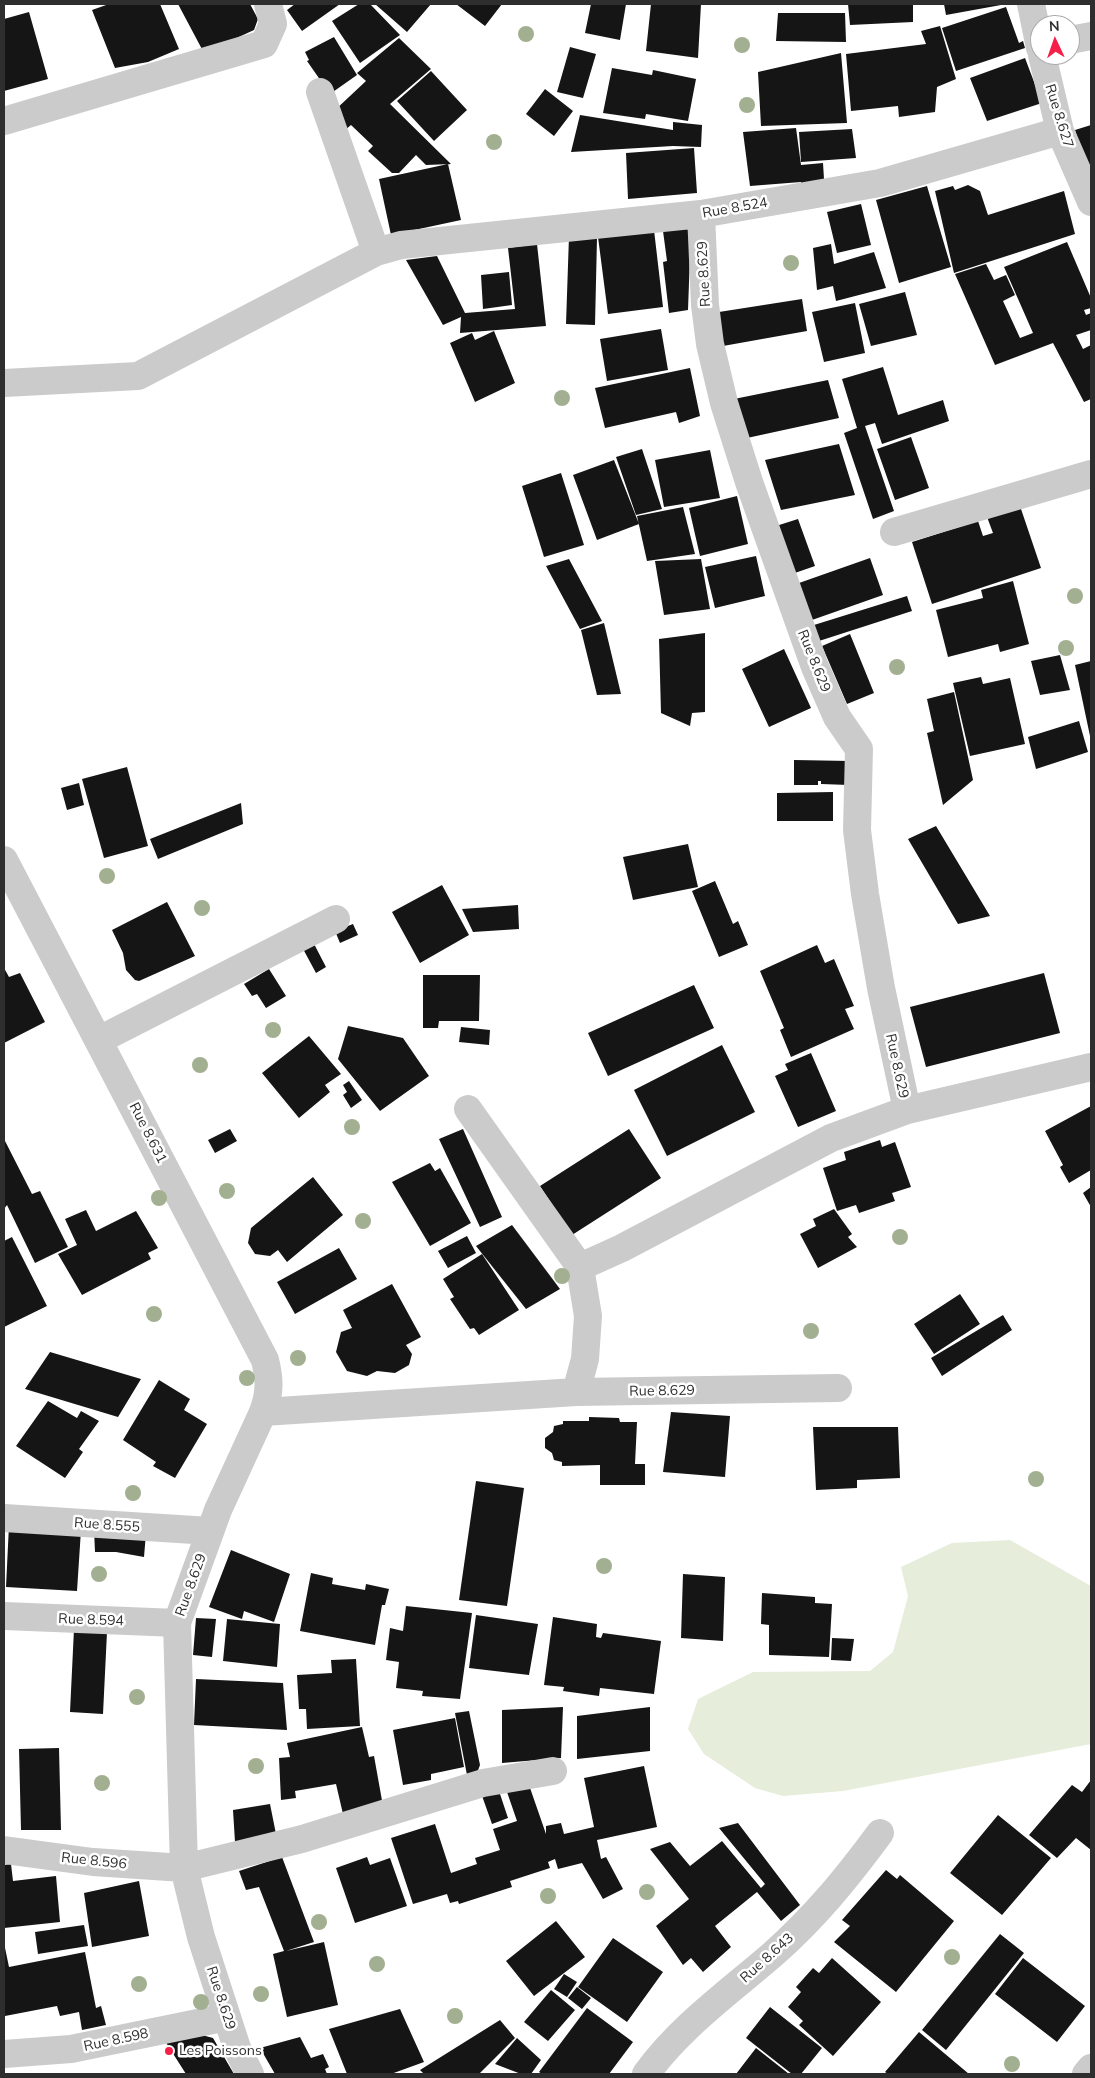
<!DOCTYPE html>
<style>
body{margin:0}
#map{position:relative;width:1095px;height:2078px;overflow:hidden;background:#fff;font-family:Mulish,sans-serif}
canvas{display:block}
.frame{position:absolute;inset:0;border:5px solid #2e2e2e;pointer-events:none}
.north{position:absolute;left:1030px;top:15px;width:50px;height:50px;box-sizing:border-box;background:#fff;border:1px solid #ababab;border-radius:50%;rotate:357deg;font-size:14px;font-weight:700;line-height:20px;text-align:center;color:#2e2e2e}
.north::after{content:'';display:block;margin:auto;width:18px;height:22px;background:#f51f47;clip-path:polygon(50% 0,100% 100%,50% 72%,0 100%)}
</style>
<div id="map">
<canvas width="1095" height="2078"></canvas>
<div class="frame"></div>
<div class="north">N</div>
</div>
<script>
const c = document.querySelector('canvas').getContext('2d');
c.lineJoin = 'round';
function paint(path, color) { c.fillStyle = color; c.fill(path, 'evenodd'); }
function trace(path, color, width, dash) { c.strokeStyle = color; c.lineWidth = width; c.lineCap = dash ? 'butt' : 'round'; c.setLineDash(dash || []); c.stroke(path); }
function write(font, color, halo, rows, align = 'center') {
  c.font = font + ' Mulish,sans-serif'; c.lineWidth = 5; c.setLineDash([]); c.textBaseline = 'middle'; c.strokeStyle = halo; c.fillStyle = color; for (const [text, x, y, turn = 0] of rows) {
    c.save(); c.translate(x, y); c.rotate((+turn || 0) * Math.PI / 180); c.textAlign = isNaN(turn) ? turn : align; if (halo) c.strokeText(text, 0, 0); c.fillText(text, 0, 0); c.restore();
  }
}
paint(new Path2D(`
 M1010 1540 1091 1586V1744L843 1791 783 1796 755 1788 704 1754 688 1729 698 1699 753 1672 870 1671 893 1652 908 1596 901 1567 952 1543Z`), '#e6edda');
paint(new Path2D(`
 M109 4H160L179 49 148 62 115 68 92 10Z
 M178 4H250L258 19 254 30 204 53Z
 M295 4H340L302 31 287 10Z
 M359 4H370L400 35 360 63 332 21Z
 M375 4H431L407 32Z
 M456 4H502L485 26Z
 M591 4H626L620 40 585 33Z
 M651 4H701L698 58 646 51Z
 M848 4H913V22L850 25Z
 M944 4H1001V5L946 15Z
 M1006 7 1019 43 1023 41 1025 48 956 71 942 28Z
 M29 12 48 79 4 91V19Z
 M778 13H845L846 42 776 41Z
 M940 26 956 79 937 87 935 112 899 117 898 106 851 111 846 54 926 44 921 31Z
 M334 37 357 75 330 94 307 61 309 60 305 52Z
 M399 38 431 69 390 104 451 164 426 165 416 155 399 173H392L368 151 373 146 351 125 345 130 334 111 366 81 357 73Z
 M570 47 596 54 583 98 557 92Z
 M841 53 847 123 761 126 758 72Z
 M1025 58 1042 103 987 121 970 78Z
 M612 68 652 75 653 70 696 79 688 121 646 114 645 119 603 113Z
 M431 71 467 110 434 141 397 101Z
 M545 89 573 111 554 136 526 114Z
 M580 115 673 130V122L702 125 701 147 673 146 571 152Z
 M1091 125V182L1075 130Z
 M796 128 801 165 823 163 824 179 802 188 801 182 750 186 743 132Z
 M852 129 856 158 801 162 799 132Z
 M694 148 697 193 628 199 626 153Z
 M448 164 461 220 391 235 379 179Z
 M968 185 980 191 988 215 1064 191 1075 234 954 273 935 191 953 186 955 190Z
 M927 186 951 267 899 283 876 200Z
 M861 204 871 245 837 253 827 212Z
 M691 227 688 310 669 313 663 262 667 261 663 231Z
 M654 230 663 307 608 314 598 237Z
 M569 236 597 238 595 325 566 324Z
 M1067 242 1091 298V308L1084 310 1086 315 1091 313V330L1076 335 1083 349 1091 345V399L1084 402 1053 343 995 365 955 274 986 264 994 280 1006 275 1015 295 1003 301 1020 338 1033 333 1004 267Z
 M537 244 546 326 460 333 461 317 443 325 406 260 437 256 465 313 515 309 508 248Z
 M831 244 834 264 874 252 886 288 836 301 833 286 817 290 813 248Z
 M509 272 512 305 483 309 481 275Z
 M905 292 917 335 871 346 859 304Z
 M802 299 807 331 723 346 719 312Z
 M855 303 865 353 824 362 812 312Z
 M661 329 668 370 607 381 600 339Z
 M494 331 515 383 475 402 450 343 472 333 475 340Z
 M883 367 898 415 943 400 949 421 882 444 875 423 865 426 894 511 873 519 844 433 857 428 842 379Z
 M690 368 700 416 679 423 676 412 605 428 595 388Z
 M828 380 839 418 747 438 734 399Z
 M911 437 929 488 895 500 877 449Z
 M839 444 855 495 781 510 765 460Z
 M642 449 662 509 636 515 616 457Z
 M710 450 720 498 664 507 655 460Z
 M614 460 639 524 597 540 573 475Z
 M561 473 584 545 544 557 522 486Z
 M737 496 748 544 700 556 689 508Z
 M1020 506 1041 568 932 604 912 542 978 521 983 536 993 533 987 517Z
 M683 507 695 554 647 561 637 516Z
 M798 519 815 566 792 574 776 526Z
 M756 556 765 596 715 608 705 567Z
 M870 558 883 595 812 620 799 583Z
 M569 559 602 621 580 629 546 566Z
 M701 559 710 609 664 615 655 561Z
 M1013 581 1029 644 1000 652 998 644 948 657 936 610 983 598 981 590Z
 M907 596 912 611 819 641 814 625Z
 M604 623 621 694 597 695 581 630Z
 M705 633V712L692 713 690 726 661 713 659 639Z
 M850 634 874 693 847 704 822 646Z
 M784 649 811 708 769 727 742 669Z
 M1060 655 1070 690 1040 695 1031 661Z
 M1091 661V736H1090L1075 665Z
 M981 677 983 684 1010 678 1025 744 970 756 953 683Z
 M954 692 973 780 943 805 927 733 934 731 927 699Z
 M1079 721 1088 752 1036 769 1028 737Z
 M794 760 850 761 849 785 821 784V781H818V785H794Z
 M127 767 148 846 104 858 82 779Z
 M79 783 84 805 67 810 61 788Z
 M833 792V821H777V793Z
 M241 803 243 824 158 859 150 839Z
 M936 826 990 916 958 924 908 839Z
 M688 844 698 887 633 900 623 857Z
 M715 881 733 924 738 921 748 945 719 957 692 891Z
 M442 885 469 935 420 963 392 912Z
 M167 902 195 956 139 981 135 980 126 970 123 953 112 930Z
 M518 905 519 929 473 932 462 909Z
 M353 924 358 935 340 943 335 931Z
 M313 942 326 967 316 973 302 947Z
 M817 945 825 963 834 959 854 1006 845 1009 854 1029 791 1057 780 1030 784 1028 760 971Z
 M4 968 9 977 20 973 45 1022 4 1043Z
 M269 969 286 996 266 1008 257 994 252 996 244 984Z
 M1044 973 1060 1033 926 1067 910 1007Z
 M423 975H480L479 1021H439L438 1028H423Z
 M694 985 714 1028 608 1076 588 1033Z
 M348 1026 403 1038 429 1076 380 1111 338 1059Z
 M461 1027 490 1030 489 1045 459 1042Z
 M309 1036 341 1074 325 1085 330 1092 299 1118 262 1073Z
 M722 1045 755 1112 667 1156 634 1090Z
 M811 1053 836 1111 798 1127 775 1076 788 1070 785 1064Z
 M349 1081 362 1100 351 1108 343 1095 347 1092 343 1085Z
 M1091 1106V1170L1069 1183 1060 1167 1063 1165 1045 1131Z
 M230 1129 237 1141 215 1153 208 1140Z
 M463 1129 502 1217 480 1227 439 1139Z
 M629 1129 661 1178 572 1235 540 1186Z
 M4 1139 32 1194 40 1191 68 1247 35 1263 7 1205 4 1209Z
 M880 1140 882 1147 895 1142 911 1187 892 1193 895 1201 859 1213 856 1205 837 1211 823 1168 846 1160 844 1152Z
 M430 1163 435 1171 440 1168 471 1223 430 1246 392 1182Z
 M313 1177 343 1215 287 1262 278 1250 270 1256 255 1254 248 1243 251 1228Z
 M1091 1187V1207L1083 1193Z
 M834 1209 852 1234 848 1237 857 1247 818 1268 800 1234 816 1226 813 1219Z
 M86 1210 96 1231 136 1211 158 1248 148 1253 151 1259 82 1295 58 1254 77 1245 65 1219Z
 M512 1225 560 1289 526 1309 476 1246Z
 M467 1236 476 1253 448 1268 438 1251Z
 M12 1237 47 1306 4 1327V1241Z
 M339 1248 357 1279 295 1314 277 1282Z
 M482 1254 519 1310 479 1335 474 1328 470 1329 450 1299 454 1297 443 1279Z
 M392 1284 421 1337 406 1345 412 1354 409 1365 395 1373 377 1371 367 1376 347 1371 336 1352 341 1332 352 1328 343 1310Z
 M960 1294 980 1324 934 1354 914 1324Z
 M1003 1315 1012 1330 942 1376 931 1358Z
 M50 1352 141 1379 118 1417 25 1389Z
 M159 1380 190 1399 184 1410 207 1424 175 1478 153 1466 156 1462 123 1440Z
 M48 1401 77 1418 81 1411 99 1421 79 1449 83 1452 65 1478 16 1446Z
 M671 1412 730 1416 725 1477 663 1472Z
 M589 1417 619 1418 620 1422H637L635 1464H645V1485H600V1465L562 1466V1462L554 1460 552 1453 545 1448V1438L553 1432 554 1426 563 1424V1421H589Z
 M813 1427H898L900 1478 857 1480V1488L816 1490Z
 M476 1481 524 1488 507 1606 459 1600Z
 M9 1525 81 1530 77 1591 6 1587Z
 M94 1529 146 1533 144 1557 116 1552H95Z
 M231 1550 290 1574 274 1622 244 1611 242 1619 209 1607Z
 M311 1573 333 1578 332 1584 365 1590 366 1584 389 1589 385 1605H382L375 1645 300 1631Z
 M683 1574 725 1577 723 1641 681 1638Z
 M762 1593 815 1597V1603L832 1604 829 1657 769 1655V1625L761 1624Z
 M406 1606 472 1613 460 1699 422 1696 423 1691 396 1688 399 1662 386 1660 390 1628 403 1631Z
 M476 1615 538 1624 529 1675 469 1668Z
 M553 1617 597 1624 596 1637 601 1638 603 1633 661 1641 654 1694 600 1688 599 1696 563 1691 564 1687 544 1685Z
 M196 1618 216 1619 212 1657 193 1655Z
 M227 1619 280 1624 277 1667 223 1661Z
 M74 1629 107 1632 103 1714 70 1712Z
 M832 1638 854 1639 851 1661 831 1660Z
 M356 1659 360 1726 307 1729 306 1709H299L297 1675 332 1673 331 1660Z
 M196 1679 283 1683 287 1730 194 1725Z
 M563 1707 561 1758 502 1763V1710Z
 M650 1707V1751L577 1759V1716Z
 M469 1711 480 1765 477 1773 467 1775 455 1713Z
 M455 1718 464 1767 431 1774V1780L403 1785 393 1730Z
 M362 1727 369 1757 374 1756 383 1806 343 1814 336 1784 295 1791 296 1798 281 1800 279 1758 290 1757 287 1743Z
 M59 1748 61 1830H21L19 1749Z
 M644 1766 657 1827 597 1840 601 1859 606 1857 623 1889 603 1899 582 1863 558 1869 555 1859 548 1862 550 1868 510 1881 512 1887 459 1904 458 1901 450 1903 447 1894 413 1904 391 1838 435 1824 451 1873 477 1864 475 1858 500 1850 493 1829 517 1821 507 1792 529 1785 546 1834V1826L561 1823 564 1834 594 1827 584 1778Z
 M1091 1780V1850L1076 1838 1057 1858 1029 1835 1072 1785 1082 1792Z
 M498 1788 508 1818 492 1824 481 1793Z
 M270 1804 276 1834 235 1842 233 1810Z
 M998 1815 1051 1858 1002 1915 950 1873Z
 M738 1823 800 1905 781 1921 757 1892 715 1926 731 1947 703 1972 691 1958 683 1965 656 1926 689 1899 650 1849 670 1842 690 1866 722 1841 761 1888 765 1884 719 1828Z
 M282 1857 314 1942 286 1951 324 1942 338 2005 287 2017 273 1954 284 1951 259 1887 246 1890 239 1871Z
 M367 1857 370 1865 390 1858 407 1906 355 1923 336 1868Z
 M11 1864 13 1881 56 1876 60 1922 4 1928V1865Z
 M886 1870 897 1879 900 1875 954 1921 896 1992 834 1942 850 1926 842 1920Z
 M139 1881 149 1936 92 1947 84 1893Z
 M556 1921 585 1957 534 1996 506 1961Z
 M84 1925 88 1946 38 1954 35 1932Z
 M1000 1934 1024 1953 946 2050 922 2030Z
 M613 1938 663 1972 627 2022 578 1987Z
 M4 1943 9 1967 85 1952 96 2008 101 2006 106 2025 82 2030 79 2012 60 2016 57 2006 5 2016Z
 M832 1958 881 2002 833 2056 799 2025 803 2021 788 2007 801 1992 796 1987 813 1968 819 1973Z
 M1023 1958 1085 2006 1057 2042 995 1994Z
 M564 1974 577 1982 567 1997 554 1989Z
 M577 1987 591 1998 582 2009 568 1998Z
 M551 1990 575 2010 548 2041 524 2022Z
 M770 2007 822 2048 801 2074H792L746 2038Z
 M587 2008 633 2042 609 2074H542L539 2072Z
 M400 2009 424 2062 391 2074H347L329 2029Z
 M500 2020 515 2038 479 2074H424L420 2070Z
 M919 2032 969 2074H888L885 2072Z
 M198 2034 213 2038 234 2074H186L165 2041Z
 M300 2037 311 2058 323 2054 329 2067 325 2069 327 2074H275L260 2048Z
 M517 2038 541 2060 531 2074H521L495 2064Z
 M756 2048 789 2074H736Z`), '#151515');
trace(new Path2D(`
 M1031 4 1040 48
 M1070 40 1091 36
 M1042 55 1060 131 1091 202
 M320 92 376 252
 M4 121 264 44 273 24 268 4
 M701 214 705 305 710 344 724 403 749 482 815 667 837 717 859 749 857 830 865 894 881 988 907 1110
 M4 383 138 376 376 252 401 245 701 214 880 183 1060 131
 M894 532 1091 474
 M4 860 265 1360C270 1380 270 1393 263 1412L218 1510 177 1623 184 1868 201 1937 237 2048 250 2074
 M99 1040 336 919
 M468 1109 580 1267 588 1316 585 1359 576 1392
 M580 1267 622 1248 831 1138 907 1110 1091 1067
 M263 1412 576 1392 838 1388
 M4 1518 210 1531
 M4 1616 177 1623
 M4 1850 93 1862 184 1868 302 1839 483 1783 553 1771
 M4 2054 71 2049 227 2017
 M646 2074C680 2027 729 1992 772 1955 815 1917 846 1879 880 1833
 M1086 2074 1091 2068`), '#cbcbcb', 28);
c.fillStyle = '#a2af91';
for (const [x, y] of [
 [526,34],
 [742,45],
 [747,105],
 [494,142],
 [791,263],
 [562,398],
 [1075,596],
 [1066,648],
 [897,667],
 [107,876],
 [202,908],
 [273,1030],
 [200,1065],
 [352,1127],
 [227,1191],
 [159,1198],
 [363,1221],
 [900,1237],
 [562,1276],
 [154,1314],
 [811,1331],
 [298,1358],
 [247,1378],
 [1036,1479],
 [133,1493],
 [604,1566],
 [99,1574],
 [137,1697],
 [256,1766],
 [102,1783],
 [647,1892],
 [548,1896],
 [319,1922],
 [952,1957],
 [377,1964],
 [139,1984],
 [261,1994],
 [201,2002],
 [455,2016],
 [1012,2064]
]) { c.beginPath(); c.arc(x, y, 8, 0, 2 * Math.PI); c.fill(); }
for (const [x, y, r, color] of [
 [169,2051,5,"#f51f47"]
]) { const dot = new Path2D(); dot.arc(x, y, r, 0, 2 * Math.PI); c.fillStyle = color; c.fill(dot); trace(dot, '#fff', 2); }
write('14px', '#2e2e2e', '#fff', [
 ["Rue 8.627",1059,116,73],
 ["Rue 8.524",735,208,-10],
 ["Rue 8.629",704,274,-93],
 ["Rue 8.629",814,661,68],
 ["Rue 8.629",897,1066,78],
 ["Rue 8.631",148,1133,63],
 ["Rue 8.629",662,1391,-1],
 ["Rue 8.555",107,1525,4],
 ["Rue 8.629",191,1585,-70],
 ["Rue 8.594",91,1620,2],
 ["Rue 8.596",94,1861,6],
 ["Rue 8.643",767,1958,-42],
 ["Rue 8.629",221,1998,72],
 ["Rue 8.598",116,2040,-12]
]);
write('14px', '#2e2e2e', '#fff', [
 ["Les Poissons",179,2051]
], 'left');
</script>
